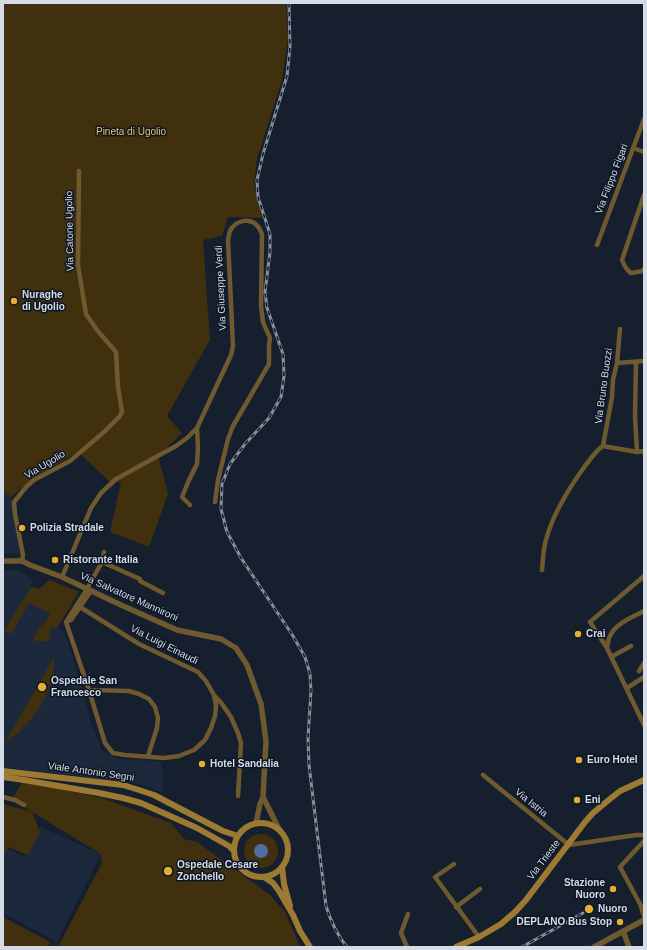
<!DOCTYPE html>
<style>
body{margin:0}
#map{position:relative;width:647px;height:950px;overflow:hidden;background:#161f2e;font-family:Helvetica,sans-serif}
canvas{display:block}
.frame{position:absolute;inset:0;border:4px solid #d6dce7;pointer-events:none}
</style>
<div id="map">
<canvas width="647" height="950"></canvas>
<div class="frame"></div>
</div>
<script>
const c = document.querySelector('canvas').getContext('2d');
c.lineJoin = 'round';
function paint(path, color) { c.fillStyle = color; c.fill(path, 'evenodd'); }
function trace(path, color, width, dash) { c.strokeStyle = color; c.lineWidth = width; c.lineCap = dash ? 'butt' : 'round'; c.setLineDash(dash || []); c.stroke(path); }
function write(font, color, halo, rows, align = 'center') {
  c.font = font + ' Helvetica,sans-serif'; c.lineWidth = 3; c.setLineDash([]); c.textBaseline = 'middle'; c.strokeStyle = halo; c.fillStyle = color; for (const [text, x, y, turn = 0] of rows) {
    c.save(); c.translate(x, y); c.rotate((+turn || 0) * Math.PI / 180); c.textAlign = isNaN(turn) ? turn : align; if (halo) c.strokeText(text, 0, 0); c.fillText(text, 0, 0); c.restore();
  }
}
paint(new Path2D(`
 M3 491 11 497 22 554 3 553Z
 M3 570H19L33 580 30 587 39 589 50 580 79 592 57 627 64 632 72 655 91 723 102 751 116 758 129 760 161 761 164 793 137 783 3 767Z
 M40 827 101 854 57 942 3 913V855L6 848 25 857Z`), '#1c283c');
paint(new Path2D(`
 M3 3H286L288 39 282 80 257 159 254 184 258 203 264 218 228 217 222 236 203 240 210 340 167 416 182 433 158 456 168 494 149 547 110 532 121 482H110L78 452 46 471 33 478 11 497 3 491Z
 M50 580 79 592 57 628 52 627 49 632 51 636 48 641H36L33 639 41 626 47 621 50 613 29 603 11 634 4 631 30 589 32 587 39 589Z
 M54 657C55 692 33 724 5 743Z
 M22 783 44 785 102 798 171 823 184 839 197 842 270 895 285 912 299 944 302 947H58L102 863 101 854 32 812 40 832 28 855 8 847 3 858V804L32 812 12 799Z
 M244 851a17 17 0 1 1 34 0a17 17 0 1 1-34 0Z
 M3 917 50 942 48 947H3Z`), '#41300e');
paint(new Path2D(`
 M254 851a7 7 0 1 1 14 0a7 7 0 1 1-14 0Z`), '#506ea0');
trace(new Path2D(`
 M633 148 644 152
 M644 195 622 260C624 265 626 270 631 273L643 271 644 269
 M597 245 644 119
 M636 362 635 416 637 452
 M617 363 644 361
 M603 446 612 397 613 380 617 363 620 329
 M190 505 182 497 189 480 197 464 198 448 197 428
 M22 561 23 555 15 514 14 502 27 486 34 480 70 461 104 432 119 417 122 412 118 387 116 352 97 330 86 314 78 265 79 171
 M102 562 140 579V581L163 593
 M542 570C543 560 543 550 546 540 553 513 569 488 585 466 591 459 595 451 603 446L637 452 644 451
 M644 576 590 622 607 648 644 725
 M62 577 91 508 101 493 116 479 176 446 187 438 197 428 231 355 233 346 228 240C229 237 229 233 230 231 236 219 252 217 259 228 260 230 261 232 262 234L261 306 263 322 270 338 269 346V364L233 426 228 439 218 480 215 502
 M80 607 139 644 198 672 206 681 214 695 216 706 215 716 211 728 205 740 194 750 179 756 164 758 125 755 113 753 105 743 89 690 66 622 87 589 102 562 104 552
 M66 622 71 620 91 591
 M607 648C608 644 608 639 610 636 616 623 633 617 644 611
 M611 657 631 646
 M639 671 644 663
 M627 688 644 677
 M89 690 129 691 139 694 149 699 155 707 158 718 157 728 148 756
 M214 695 222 704 231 717 238 733 241 743 238 796
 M483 775 569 845 636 835H644
 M3 797 15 800 24 805
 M644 841 620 867 640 904 644 916
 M454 864 435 877 479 937
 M456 907 480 889
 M407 947 401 933 408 914`), '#6f592f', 4.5);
trace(new Path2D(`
 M3 561H22L30 565 62 577 121 605 177 630 221 639 236 648 247 665 261 704 266 741 263 797 260 804 256 823
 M263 797 280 831
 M623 931 629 947
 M594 947 644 920`), '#6f592f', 5.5);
trace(new Path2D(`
 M3 771 89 781 123 785 139 790 154 795 223 831 238 836
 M3 777 24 780 99 793 123 798 141 803 197 828 229 846 234 851
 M234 850a27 27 0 1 1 54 0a27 27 0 1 1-54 0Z
 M282 867 284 884 290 906
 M264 877 273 883 279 891 293 915 300 931 310 947
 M456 947 479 937 501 924 515 912 526 900 585 822 593 813 605 803 620 791 644 780`), '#9d7a31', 6);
const rail = new Path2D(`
 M289 3 290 47 287 76 263 154 257 180 258 197 270 234V252L265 292 267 308 283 354 284 376 281 397 269 418 245 444 230 464 222 484 221 509 227 532 241 558 293 636 305 657 310 674 311 691 308 738 309 765 326 906C331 922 337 935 347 947
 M522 947 583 913`);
trace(rail, '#878f9b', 3);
trace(rail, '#0d1624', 1.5, [4.5]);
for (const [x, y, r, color] of [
 [14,301,4,"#e4ae35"],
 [22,528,4,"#e4ae35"],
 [55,560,4,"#e4ae35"],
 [578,634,4,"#e4ae35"],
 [42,687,5,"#e4ae35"],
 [579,760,4,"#e4ae35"],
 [202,764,4,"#e4ae35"],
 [577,800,4,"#e4ae35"],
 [168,871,5,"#e4ae35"],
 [613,889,4,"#e4ae35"],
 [589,909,5,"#e4ae35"],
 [620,922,4,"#e4ae35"]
]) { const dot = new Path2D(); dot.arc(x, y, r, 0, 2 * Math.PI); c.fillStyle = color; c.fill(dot); trace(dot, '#0d1624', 1.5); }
write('10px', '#ecc069', '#0d1624', [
 ["Pineta di Ugolio",131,132]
]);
write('10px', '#d6dce7', '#0d1624', [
 ["Via Filippo Figari",612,179,-69],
 ["Via Catone Ugolio",70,231,-91],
 ["Via Giuseppe Verdi",221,288,-93],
 ["Via Bruno Buozzi",604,386,-82],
 ["Via Ugolio",45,465,-31],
 ["Via Salvatore Mannironi",129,597,24],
 ["Via Luigi Einaudi",164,645,27],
 ["Viale Antonio Segni",91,772,8],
 ["Via Istria",531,803,39],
 ["Via Trieste",544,860,-53]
]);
write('bold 10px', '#d6dce7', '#0d1624', [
 ["Nuraghe",22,295],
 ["di Ugolio",22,307],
 ["Polizia Stradale",30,528],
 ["Ristorante Italia",63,560],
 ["Crai",586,634],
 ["Ospedale San",51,681],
 ["Francesco",51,693],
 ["Euro Hotel",587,760],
 ["Hotel Sandalia",210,764],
 ["Eni",585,800],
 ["Ospedale Cesare",177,865],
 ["Zonchello",177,877],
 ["Stazione",605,883,"right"],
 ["Nuoro",605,895,"right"],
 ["Nuoro",598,909],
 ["DEPLANO Bus Stop",612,922,"right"]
], 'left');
</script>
